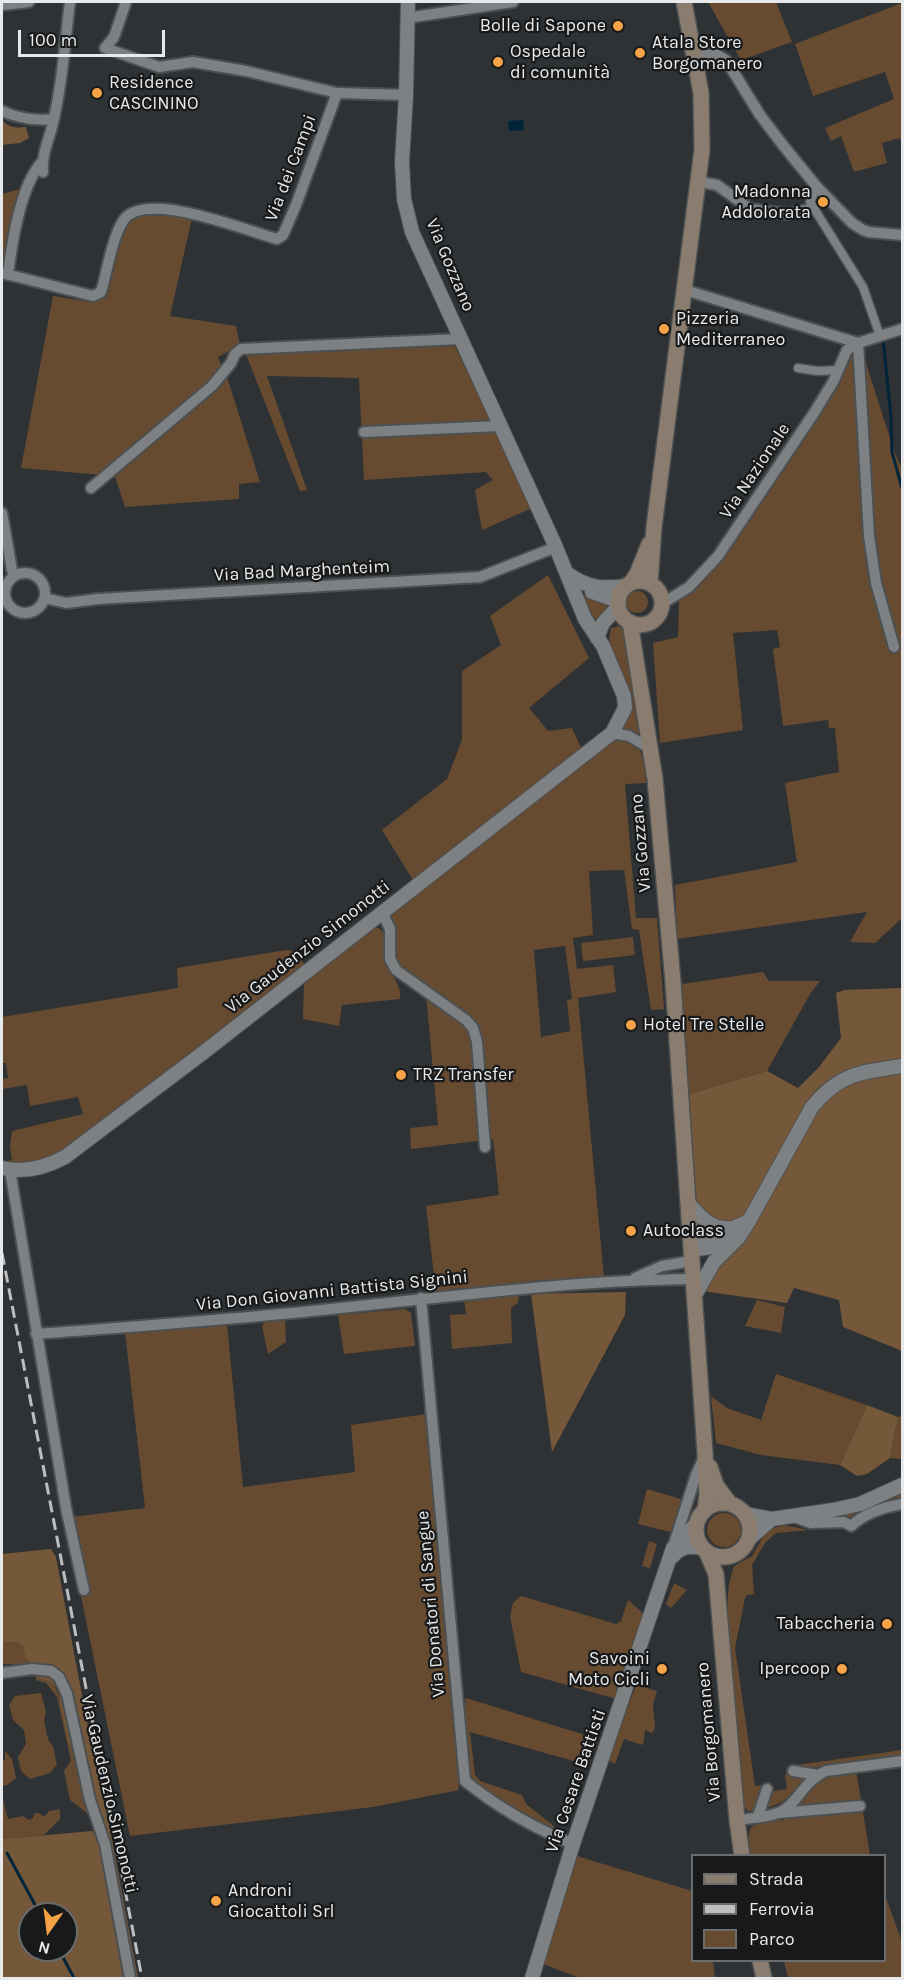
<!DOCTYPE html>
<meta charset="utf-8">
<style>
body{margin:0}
#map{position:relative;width:904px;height:1980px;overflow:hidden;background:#2f3234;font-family:Karla,sans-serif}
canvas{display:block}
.frame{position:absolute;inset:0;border:3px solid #e7e9ea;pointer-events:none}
.legend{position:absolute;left:691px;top:1854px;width:195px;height:108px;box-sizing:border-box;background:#18191a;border:2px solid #6b6c6d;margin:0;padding:8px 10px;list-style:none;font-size:18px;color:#e7e9ea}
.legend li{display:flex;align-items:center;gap:12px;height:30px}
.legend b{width:30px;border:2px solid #6b6c6d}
.north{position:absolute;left:18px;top:1902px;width:60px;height:60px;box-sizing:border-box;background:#18191a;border:2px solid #6b6c6d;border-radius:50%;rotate:194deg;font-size:16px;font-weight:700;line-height:24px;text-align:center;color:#e7e9ea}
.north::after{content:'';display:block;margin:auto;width:21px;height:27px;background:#f5a346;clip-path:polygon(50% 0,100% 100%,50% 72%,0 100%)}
.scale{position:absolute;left:18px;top:30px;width:147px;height:27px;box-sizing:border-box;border:3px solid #e7e9ea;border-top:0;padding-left:8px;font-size:18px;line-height:21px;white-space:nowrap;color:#e7e9ea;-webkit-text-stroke:4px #18191a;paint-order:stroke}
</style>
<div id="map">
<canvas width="904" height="1980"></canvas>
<div class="frame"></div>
<ul class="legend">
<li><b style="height:8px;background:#8a7d6f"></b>Strada</li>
<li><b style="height:8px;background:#bcbec0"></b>Ferrovia</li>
<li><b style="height:16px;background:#664b31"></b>Parco</li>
</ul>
<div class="north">N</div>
<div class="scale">100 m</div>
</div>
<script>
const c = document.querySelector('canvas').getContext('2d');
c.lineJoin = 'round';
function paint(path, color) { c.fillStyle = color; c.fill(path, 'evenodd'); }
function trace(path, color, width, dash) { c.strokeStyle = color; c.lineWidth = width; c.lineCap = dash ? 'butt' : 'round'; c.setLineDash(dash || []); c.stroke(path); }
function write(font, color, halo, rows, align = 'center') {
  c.font = font + ' Karla,sans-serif'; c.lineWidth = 4.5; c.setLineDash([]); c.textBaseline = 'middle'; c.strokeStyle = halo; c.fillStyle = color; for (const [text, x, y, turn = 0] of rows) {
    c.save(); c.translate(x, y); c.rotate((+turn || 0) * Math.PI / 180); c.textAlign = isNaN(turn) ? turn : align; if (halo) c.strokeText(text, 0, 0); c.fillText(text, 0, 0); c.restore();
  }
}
paint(new Path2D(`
 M708 2H776L792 42 741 60Z
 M902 3V147L900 138 882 143 887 163 854 172 841 136 831 141 825 128 894 99 885 72 813 96 795 44Z
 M24 188 8 275 2 273V194Z
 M144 213 168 214 192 218 170 316 236 326 240 345 218 357 229 383 260 482 239 484V499L125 507 115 476 21 468 53 296 91 302 107 297 124 229 131 217Z
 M454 344 532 508 482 530 475 490 493 480 486 472 364 480 359 378 267 376 307 490 300 491 245 352Z
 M860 344 894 451 902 469V918L875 943 850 942 867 912 677 939 675 885 797 862 785 783 839 772 835 728H829L828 720 783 726 773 649 780 647 777 630 733 633 743 730 660 743 653 643 678 637 679 602 704 577 849 351 856 346 877 583Z
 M548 575 589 658 529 708 548 731 572 728 584 754 416 885 382 830 447 779 462 740V671L501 645 490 616Z
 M626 602a11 11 0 1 1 22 0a11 11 0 1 1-22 0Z
 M585 595C593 597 604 599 608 607L605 616 594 619 590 615 583 598Z
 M619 626 623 627 645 739 620 729 628 698 609 639 611 628Z
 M615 738C644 737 644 761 646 783L625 784 636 918H657L664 1009 651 1010 639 930 632 929 624 870 589 871 593 935 573 938 577 969 613 965 616 992 578 998 604 1278 436 1293 426 1206 499 1195 493 1139 411 1149 410 1128 438 1125 425 983 402 969 393 957 395 926 387 911 517 817ZM565 946 572 999 567 1000 570 1031 541 1037 534 950Z
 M377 927 383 932C383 944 383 956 388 967 393 977 402 987 400 999L342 1005 339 1026 303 1019 304 984 369 930Z
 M633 937 635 955 583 961 581 943Z
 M286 950C299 951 302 959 307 971L39 1168 2 1162 12 1160 10 1146 12 1131 83 1114 78 1097 30 1106 27 1085 2 1089V1079L8 1078 6 1063H2V1017L178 988 177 968Z
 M763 972 769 981H820L810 994 767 1071 686 1095 676 985Z
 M519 1294 518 1303 511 1308 512 1343 452 1349 450 1315 466 1314 464 1299Z
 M757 1300 785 1307 781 1333 745 1326Z
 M405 1309 411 1313 415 1346 344 1354 338 1315Z
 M285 1318 286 1342 268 1354 262 1326 266 1320Z
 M227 1325 243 1487 355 1472 351 1425 426 1414 459 1790 373 1807 130 1836 80 1591 90 1592 72 1517 145 1508 125 1332Z
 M776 1374 867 1405 840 1465 761 1455 716 1443 711 1396 727 1408 761 1420Z
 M902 1416V1459L890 1458 898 1417Z
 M647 1489 681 1499 674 1533 638 1524Z
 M902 1491V1500L855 1518 846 1517 824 1520 823 1517 850 1513Z
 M707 1530a17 17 0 1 1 34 0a17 17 0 1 1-34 0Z
 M784 1525 809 1530 776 1533 765 1543 752 1565 754 1594 747 1595 745 1598 735 1648 755 1786 763 1785 764 1792 787 1789 785 1774 794 1773 809 1775C785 1802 784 1806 748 1811L744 1807 741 1782 727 1609 729 1584 734 1566 752 1556 764 1535 771 1529Z
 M649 1541 657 1544 650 1568 642 1566Z
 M674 1583 687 1590 671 1608 666 1604Z
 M521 1596 616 1624 621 1621 628 1600 644 1614 616 1699 521 1672 510 1616 513 1603Z
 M17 1642 23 1646 25 1658 32 1664H3L2 1660V1643Z
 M36 1677 54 1683 73 1742 78 1777 88 1814 70 1800 64 1771 71 1761 57 1697 46 1683 36 1680Z
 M636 1685 657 1691 653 1705 655 1728 652 1733 645 1730 643 1745 624 1739 615 1764 608 1760Z
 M41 1693 46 1712 44 1720 48 1739 53 1747 57 1764 50 1773 30 1779 21 1771 18 1757 26 1744 24 1730 13 1720 9 1705 15 1696Z
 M466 1698 598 1739 588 1765 470 1732 475 1775 480 1781 522 1795 526 1804 554 1826 553 1829 484 1792 471 1778 465 1730 463 1729Z
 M902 1750V1756L816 1767H797V1765Z
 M5 1751 12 1759 16 1778 7 1785 2 1786V1761L5 1760Z
 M856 1770 870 1855H749L747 1843 751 1827 757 1824 780 1819 783 1821 792 1806 822 1776Z
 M2 1796 8 1819 23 1816 29 1820 33 1818 34 1813H39L41 1815 45 1816 49 1811 60 1809V1819L44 1835 2 1839Z
 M577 1856 692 1891V1960L713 1961 715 1978H580L543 1964Z
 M885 1895 902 1942V1978H788L784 1961 884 1960Z`), '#664b31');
paint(new Path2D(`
 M2 120C9 128 16 128 26 127L29 138 20 143 2 145Z
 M902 988V1062L840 1076 750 1212 737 1222 714 1223 695 1203 686 1095 767 1071 798 1088 819 1067 841 1038 836 993 844 990Z
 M902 1071V1351L843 1327 839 1300 794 1288 787 1303 702 1291 819 1102 857 1076Z
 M626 1292 625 1315 552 1452 531 1294Z
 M867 1405 898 1417 890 1458 867 1474 857 1476 840 1465Z
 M51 1549 56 1557 91 1743 112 1839 138 1978H134L76 1722 51 1668 32 1664 25 1658 23 1646 17 1642 2 1643V1554Z
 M36 1673 50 1674 60 1684 73 1742 69 1743 58 1692 54 1683 36 1677Z
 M92 1831 99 1835 128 1978H2V1839ZM30 1914H66V1950H30Z`), '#755739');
paint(new Path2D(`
 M523 120 524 130 509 131 508 121Z`), '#00253b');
trace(new Path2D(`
 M883 339 891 417 892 452 902 488
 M7 1853 40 1914
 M59 1950 74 1978`), '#00253b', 3);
const pedestrian = new Path2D(`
 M817 187 810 202 863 287 880 336
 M798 368 817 371 838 370`);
const minor = new Path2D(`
 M126 2 114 37 105 48 159 67 193 62 246 71 337 93 406 95
 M2 5 29 2
 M407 18 513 2
 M695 56 716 54 726 60 760 115 782 144 817 187 852 223 863 230 869 232 902 235
 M2 111C20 119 35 121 54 119
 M43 172C41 153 51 136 54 118 63 80 65 40 70 2
 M699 182 717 185 750 209 788 214 814 208
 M2 273 93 296 101 292C107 272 112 238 123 221 143 188 247 231 277 239L283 235 296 205 337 93
 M8 275C12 242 20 186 42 162
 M685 290 858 343 869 536 876 583 894 647
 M364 432 500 426
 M91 488 212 386 231 363 235 354 241 349 460 339
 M2 513 12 570 14 576
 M5 593a20 20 0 1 1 40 0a20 20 0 1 1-40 0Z
 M45 598 66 603 97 599 480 577 556 547
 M663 603 689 587 718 556 814 413 833 382 847 350 858 343 902 329
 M612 733 629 736 651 749
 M382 912 390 929V959L396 970 466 1020 473 1028 477 1042 485 1147
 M10 1170 66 1508 84 1590
 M635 1278 662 1266 692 1261
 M421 1298 465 1781C497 1807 534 1828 573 1844
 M36 1334C140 1326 245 1319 349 1307 464 1295 579 1280 694 1279
 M791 1516 811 1523 844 1522 851 1526C864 1514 884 1507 902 1504
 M673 1547 696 1475 704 1457
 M2 1673 32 1669 51 1671 59 1677 67 1694 90 1800 105 1844 130 1978
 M793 1771 818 1775
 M779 1813 860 1806
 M758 1816 767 1789
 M737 1820C750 1818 768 1818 780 1812 797 1805 803 1781 826 1771L902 1761`);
const tertiary = new Path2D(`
 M568 574C587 588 603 589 626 586
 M592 592 618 601
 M597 638 603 623 618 607
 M2 1168C24 1173 45 1168 65 1157L204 1052 612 733 625 708 624 696 603 646 585 619 555 545 412 232 404 199 402 162 406 95 408 2
 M689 1204C700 1216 709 1228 727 1228
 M691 1240 731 1229 749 1221
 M691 1250 719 1246 733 1241
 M695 1295 714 1262 739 1237 749 1221 812 1107C839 1073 862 1072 902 1066
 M745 1514 772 1519 833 1510 860 1504 902 1485
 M749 1539 772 1519
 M673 1556C682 1546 690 1546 703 1548
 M532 1978 573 1844 673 1548 697 1523`);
const secondary = new Path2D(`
 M618 603a22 22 0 1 1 44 0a22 22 0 1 1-44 0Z
 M631 583 637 574 649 544
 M650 583 654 527 702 150 701 93 684 2
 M630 622 655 779 673 982 705 1453 707 1495 705 1509
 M710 1467 716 1485 730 1504
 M696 1530a27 27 0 1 1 54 0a27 27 0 1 1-54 0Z
 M706 1551 716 1574 737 1820 742 1856
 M760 1960 764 1978`);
trace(pedestrian, '#4d5051', 11);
trace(minor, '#4d5051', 14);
trace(tertiary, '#4d5051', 16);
trace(secondary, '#4d5051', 18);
trace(pedestrian, '#7e8184', 8);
trace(minor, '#7e8184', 10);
trace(tertiary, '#7e8184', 14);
trace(secondary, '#8a7d6f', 15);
trace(new Path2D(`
 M2 1253 142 1978`), '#bcbec0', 3, [12, 6]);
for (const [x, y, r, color] of [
 [618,26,6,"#f5a346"],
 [640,53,6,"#f5a346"],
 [498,62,6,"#f5a346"],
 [97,93,6,"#f5a346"],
 [823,202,6,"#f5a346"],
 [664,329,6,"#f5a346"],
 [631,1025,6,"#f5a346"],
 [401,1075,6,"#f5a346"],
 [631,1231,6,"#f5a346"],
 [887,1624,6,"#f5a346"],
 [662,1669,6,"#f5a346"],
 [842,1669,6,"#f5a346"],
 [216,1901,6,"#f5a346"]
]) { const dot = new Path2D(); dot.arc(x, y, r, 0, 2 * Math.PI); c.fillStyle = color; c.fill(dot); trace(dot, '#18191a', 2); }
write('18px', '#e7e9ea', '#18191a', [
 ["Bolle di Sapone",606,26,"right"],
 ["Atala Store",652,43],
 ["Borgomanero",652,64],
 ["Ospedale",510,52],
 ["di comunità",510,73],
 ["Residence",109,83],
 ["CASCININO",109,104],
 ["Madonna",811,192,"right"],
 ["Addolorata",811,213,"right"],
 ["Pizzeria",676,319],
 ["Mediterraneo",676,340],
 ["Hotel Tre Stelle",643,1025],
 ["TRZ Transfer",413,1075],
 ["Autoclass",643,1231],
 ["Tabaccheria",875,1624,"right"],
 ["Savoini",650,1659,"right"],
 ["Moto Cicli",650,1680,"right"],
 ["Ipercoop",830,1669,"right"],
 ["Androni",228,1891],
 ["Giocattoli Srl",228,1912]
], 'left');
write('18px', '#e7e9ea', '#18191a', [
 ["Via dei Campi",291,168,-69],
 ["Via Gozzano",450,265,67],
 ["Via Nazionale",755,471,-56],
 ["Via Bad Marghenteim",302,571,-3],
 ["Via Gozzano",641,843,-95],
 ["Via Gaudenzio Simonotti",308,947,-38],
 ["Via Don Giovanni Battista Signini",332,1291,-6],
 ["Via Donatori di Sangue",431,1604,-95],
 ["Via Borgomanero",709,1732,-95],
 ["Via Cesare Battisti",576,1781,-71],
 ["Via Gaudenzio Simonotti",109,1794,77]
]);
</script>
